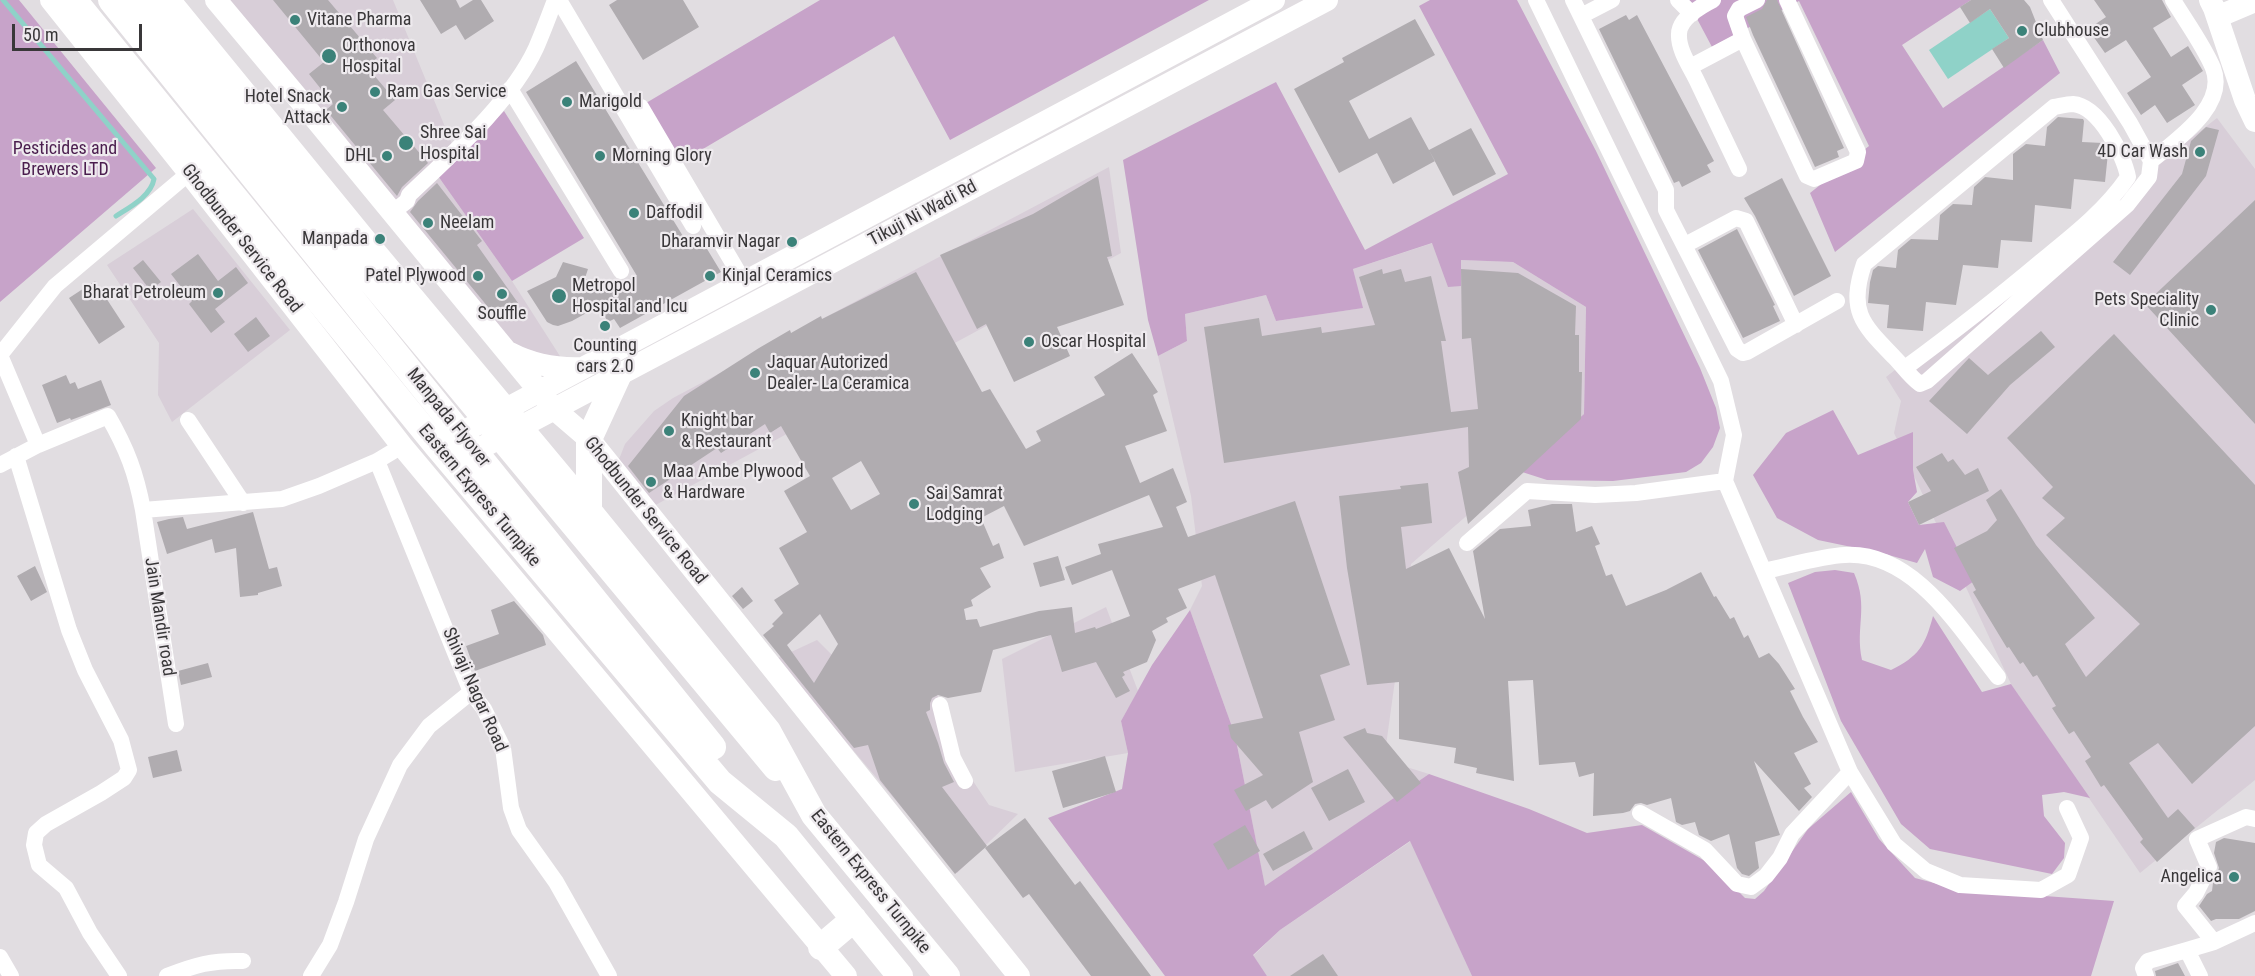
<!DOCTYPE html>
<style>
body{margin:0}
#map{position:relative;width:2255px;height:976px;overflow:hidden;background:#e1dde1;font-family:"Roboto Condensed",sans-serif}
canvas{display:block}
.scale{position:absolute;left:12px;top:24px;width:130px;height:27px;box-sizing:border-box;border:3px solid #393739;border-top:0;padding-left:8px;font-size:18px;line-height:21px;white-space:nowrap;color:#393739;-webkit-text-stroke:4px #eeeaee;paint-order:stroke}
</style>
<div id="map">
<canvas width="2255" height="976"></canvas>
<div class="scale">50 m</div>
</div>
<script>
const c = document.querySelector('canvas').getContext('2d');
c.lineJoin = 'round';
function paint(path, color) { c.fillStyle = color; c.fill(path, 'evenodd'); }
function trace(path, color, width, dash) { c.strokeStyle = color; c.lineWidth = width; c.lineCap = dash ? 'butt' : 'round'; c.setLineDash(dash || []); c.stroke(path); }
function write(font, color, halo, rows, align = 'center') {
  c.font = font + ' "Roboto Condensed",sans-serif'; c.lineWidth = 4.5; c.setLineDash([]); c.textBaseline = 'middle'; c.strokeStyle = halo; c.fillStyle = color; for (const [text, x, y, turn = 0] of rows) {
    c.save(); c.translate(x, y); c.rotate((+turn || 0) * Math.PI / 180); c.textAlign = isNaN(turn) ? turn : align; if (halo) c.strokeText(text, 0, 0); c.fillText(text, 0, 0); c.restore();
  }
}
paint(new Path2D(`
 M229 0H393L452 144 393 203Z
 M2217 118 2255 169V780L2140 873 2011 684 1894 433 1901 401 1886 377Z
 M1109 167 1121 253 650 508 616 467 625 444 654 411 673 398Z
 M438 176 512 281 565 364 511 350 397 211Z
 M193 209 290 330 172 422 158 395 159 343 107 265Z
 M1433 243 1461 260 1513 262 1586 307 1584 414 1411 564 1384 760 1429 774 1265 887 1235 735 1190 610 1202 586 1191 496 1158 356 1187 341 1185 314 1266 295 1276 321 1362 308 1353 269Z
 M1106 607 1138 691 1121 721 1128 753 1015 772 1002 659Z
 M817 640 867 690 926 675 947 713 963 766 989 805 1018 814 957 873 776 659Z
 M1411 841 1472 976H1267L1253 956 1280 930Z`), '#d8ced8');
paint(new Path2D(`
 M0 0H19L156 168 0 302Z
 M820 0H1209L950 140 894 36 681 162 646 103Z
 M1430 0H1517L1596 151 1700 368 1716 408 1720 428 1713 447 1701 463 1686 472 1613 481 1547 480 1519 471 1584 414 1586 307 1513 262 1461 260V286L1448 287 1432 243 1353 269 1363 308 1276 321 1266 295 1185 314 1187 341 1158 356 1148 320 1123 160 1276 82 1365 250 1508 174 1419 6Z
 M1687 0H1971L1902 45 1943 108 2043 40 2060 73 1835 252 1810 193 1869 146 1799 1 1712 47Z
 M504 111 584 238 512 281 438 176Z
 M1833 410 1858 455 1913 432V470L1917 492 1908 502 1919 525 1944 522 1974 581 1960 591 1933 577 1925 549 1917 563 1885 554 1818 540 1777 518 1753 475 1786 433Z
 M1835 570 1854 573C1869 608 1855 626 1862 660L1891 670C1919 656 1925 646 1933 616L1982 692 2011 684 2090 798 2064 792 2042 795 2044 816 2065 843 2064 858 2052 874 1930 849 1901 824 1841 721 1788 583 1815 572Z
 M1190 610 1235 735 1265 886 1429 774 1529 809 1587 833 1642 825 1712 865 1745 898 1755 899 1764 891 1808 829 1851 792 1879 839 1915 878 1961 890 2114 901 2091 976H1472L1410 841 1280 930 1253 955 1267 976H1165L1048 818 1122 789 1128 753 1121 721 1152 665Z`), '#c7a3c9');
paint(new Path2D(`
 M1990 9 2009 38 1948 79 1929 50Z`), '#8fd2c8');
trace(new Path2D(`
 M3 0 154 179C151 196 130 207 116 216`), '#8fd2c8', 5);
paint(new Path2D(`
 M273 0H328L377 58 367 67 395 100 383 110 428 163 402 187 397 196 326 110 333 104 309 74 324 62Z
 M420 0H456L460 8 473 0H481L494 21 465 40 456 25 441 34Z
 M617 0H683L699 27 643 60 609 5Z
 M1767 0H1777L1844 148 1837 151 1839 157 1815 167 1753 35 1746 17 1762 9Z
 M1971 0H2024L2030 7 2043 40 2004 68 1992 49 2009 38 1990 9 1970 23 1960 7Z
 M2094 0H2162L2171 17 2153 28 2171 57 2188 46 2203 71 2182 85 2195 105 2167 123 2155 105 2141 115 2127 93 2151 77 2126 40 2105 53 2088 29 2106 17Z
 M1626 15 1629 20 1637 15 1714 161 1707 165 1711 172 1682 187 1679 181 1674 183 1599 29Z
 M1415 19 1435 55 1349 101 1369 139 1411 117 1435 161 1393 184 1377 153 1339 173 1294 89 1344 62 1342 58Z
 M576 61 689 246 701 239 721 272 620 328 614 319 608 322 599 306 572 321 558 326 553 325 547 322 527 291 556 277 563 262 588 269 585 278 607 293 637 276 526 92Z
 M2058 117 2083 119 2084 121 2082 142 2103 143 2108 153 2105 182 2074 179 2071 209 2035 205 2032 242 2001 240 1998 268 1963 265 1956 305 1926 302 1923 331 1887 328 1889 305 1868 303 1870 282 1873 270 1878 266 1896 268 1898 250 1911 239 1938 240 1940 215 1953 204 1972 205 1974 187 1985 177 2013 180V154L2026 144 2045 146 2047 127Z
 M2206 127 2219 130 2206 176 2130 275 2113 262 2182 174 2191 141Z
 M1471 128 1496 174 1453 196 1429 150Z
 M1098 176 1112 256 1107 257 1124 305 1057 327 1070 356 1014 382 986 324 977 329 940 255 1033 214Z
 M1782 178 1831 276 1794 296 1755 216 1744 198Z
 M437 183 482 241 477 245 518 303 497 318 410 212 418 201Z
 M2255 200V424L2145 304Z
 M1737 229 1775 305 1773 306 1780 321 1743 338 1698 250Z
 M198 254 218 281 236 267 248 283 215 309 225 322 211 333 189 304 192 301 171 274Z
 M143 260 161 282 150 290 133 268Z
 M1382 269 1383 274 1401 269 1405 282 1431 276 1446 341H1441L1451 412 1478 409 1471 338 1462 339 1461 269 1518 273 1576 306 1575 335H1579V372H1582L1581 419 1468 524 1458 472 1469 467 1468 427 1224 463 1204 327 1259 318 1262 336 1321 327 1322 333 1375 325 1359 277Z
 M916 272 982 392 990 389 1026 449 1041 441 1036 431 1105 395 1094 377 1132 353 1158 392 1153 395 1167 431 1125 446 1140 483 1173 468 1187 502 1176 507 1188 537 1295 501 1350 665 1320 675 1335 720 1299 732 1313 782 1272 809 1266 800 1246 811 1234 790 1263 775 1231 738 1228 725 1263 718 1215 575 1178 589 1187 608 1166 618 1168 622 1152 631 1156 640 1147 662 1123 672 1125 675 1122 677 1130 691 1116 698 1096 662 1062 672 1051 635 993 650 981 692 948 698 938 695 932 698 930 703V710L926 712 938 743 944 763 954 782 942 787 987 846 955 874 880 780 868 745 854 748 763 635 774 626 772 624 783 613 774 600 799 584 779 548 807 532 784 491 810 476 781 426 770 433 765 424 721 453 717 448 649 493 628 466 684 396 759 348 790 330 791 333 821 316 822 319ZM861 461 880 494 851 510 832 478ZM1149 495 1163 527 1098 544 1101 554 1065 567 1072 585 1112 570 1130 616 1096 629 1095 627 1075 633 1072 607 1039 611 980 627 977 619 966 620 964 609 973 606 971 600 991 587 980 568 1004 558 999 543 993 546 981 518 1004 506 1024 546ZM820 614 838 644 814 683 787 645Z
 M95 281 125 327 99 344 69 298Z
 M256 317 270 336 248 352 234 334Z
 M2041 331 2055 347 2010 385 1967 434 1929 401 1969 358 1988 375Z
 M2114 334 2255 485V726L2192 784 2158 743 2129 763 2168 818 2178 809 2195 828 2157 862 2140 842 2143 839 2104 785 2101 787 2085 761 2091 757 2074 731 2069 734 2052 708 2056 706 2037 675 2033 677 2023 662 2020 664 2009 647 2007 648 1973 592 1976 590 1954 548 1987 531 1997 520 1986 500 2001 489 2036 545 2095 618 2065 644 2086 677 2140 624 2046 535 2065 518 2042 498 2053 487 2007 438Z
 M66 375 70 384 75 382 78 389 101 380 111 405 71 420 70 418 57 423 42 385Z
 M1942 453 1948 462 1953 459 1965 475 1978 468 1989 491 1919 525 1908 502 1931 491 1916 467Z
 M1428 483 1432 523 1401 527 1406 569 1449 548 1485 619 1473 551 1500 529 1531 526 1528 510 1552 504H1572L1576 532 1592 526 1600 544 1595 546 1606 576 1612 574 1626 606 1666 590 1701 572 1714 597 1716 596 1730 619 1734 617 1744 638 1748 635 1759 658 1769 653 1779 664 1795 689 1790 691 1803 717 1818 742 1794 753 1811 784 1804 788 1812 797 1799 811 1754 761 1780 835 1755 842 1759 868 1749 876 1742 874 1737 868 1729 834 1711 841 1699 835 1695 822 1682 825 1676 822 1671 798 1647 805 1641 803 1635 804 1630 811 1623 813 1593 816 1594 773 1579 777 1575 762 1539 765 1533 680 1508 681 1514 781 1476 773 1477 768 1454 763 1456 748 1399 739V682L1367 685 1347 568 1339 496 1401 489 1400 486Z
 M253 512 269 569 277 567 282 586 258 593V595L240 597 236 548 215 553 212 539 167 554 157 522 169 519 183 517 187 529Z
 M1058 556 1065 580 1040 587 1033 563Z
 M35 566 47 592 31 601 17 576Z
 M742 587 753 601 743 609 732 596Z
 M514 601 543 635 546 645 475 671 466 646 499 634 491 610Z
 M208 663 212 677 181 685 178 671Z
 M1365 728 1367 733 1382 736 1421 783 1397 802 1343 737Z
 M177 750 182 771 153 778 148 757Z
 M1105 756 1116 792 1063 808 1052 771Z
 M1348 769 1365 802 1329 821 1311 788Z
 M1025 818 1075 885 1080 881 1151 976H1091L1029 894 1023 898 985 848Z
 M1245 825 1260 851 1228 870 1213 844Z
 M1304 831 1313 849 1273 871 1263 854Z
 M2224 838 2255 843V911L2239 919H2216L2211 921 2199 906 2207 894 2212 891 2213 883 2219 868 2214 853 2216 842Z
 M1323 954 1338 976H1290Z
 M2178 963 2185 976H2156L2155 971Z`), '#b0acb0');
trace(new Path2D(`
 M559 0 693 226
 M1536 0 1721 381 1734 435 1725 481 1850 772 1894 844 1926 871 1960 885 2041 890 2068 875 2081 838 2067 808
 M1573 0 1666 190V210L1669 216 1737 349 1743 353 1747 352 1837 301
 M1678 0 1692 14
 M1713 0C1701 6 1679 19 1679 34 1678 50 1691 68 1697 81 1711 110 1725 140 1739 169
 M1757 0 1739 9 1735 16 1743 39 1807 176 1814 179 1856 161 1858 152 1787 0
 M2051 0 2130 123 2151 161C2176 140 2228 106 2213 68 2204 46 2185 20 2173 0
 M1581 16 1612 0
 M1690 67 1743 39
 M510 89 621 271
 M641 107 744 282
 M393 212 407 201 409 195C452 154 511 102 536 48 543 32 549 16 555 0
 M1685 245 1736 218 1746 221 1796 325
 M0 355 55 286 189 173
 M0 355 38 445
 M1905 368C1951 334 1995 300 2039 263 2071 237 2104 212 2128 177 2124 155 2099 106 2073 104 2067 104 2060 106 2054 107L1864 264C1848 311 1862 324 1894 357 1903 366 1910 377 1920 384L1927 381 2127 205 2149 177 2151 161
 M188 420 243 503
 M16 456 69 630 85 670 121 740 129 770 124 778 101 793 46 824 36 833 34 845 39 865 66 888 90 933 119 976
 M377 461 471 692 484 709 503 748 511 808 519 830 556 882 609 976
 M0 465 38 445 108 416C127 449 136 473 143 510L282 499 319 486 377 461 402 446
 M143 510 176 724
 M1467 543 1527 491 1595 495 1636 493 1725 481
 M1764 571C1789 566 1821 556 1845 555 1914 551 1960 629 1998 677
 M940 705 953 758 965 781
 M1640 813 1705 850 1737 884 1751 887 1766 876 1780 858 1792 834 1850 772
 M2214 942 2185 906 2196 893 2209 867 2197 839 2246 817 2255 819
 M0 957 11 976
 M167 976C195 965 212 960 243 961
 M311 976 330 945 346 902 366 839 400 765 429 726 471 692
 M2146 976 2143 968 2148 961 2187 950
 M2200 976 2187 950 2214 942 2255 923`), '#fff', 16);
trace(new Path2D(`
 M51 0 189 173 402 446 846 976
 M216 0 313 116 554 409 589 439 1019 976
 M2210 0 2214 8 2245 100 2255 121
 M2217 17 2255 1
 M510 353C533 365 556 369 582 368
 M444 442 1274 0
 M458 460 1327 0`), '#fff', 22);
trace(new Path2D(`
 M74 0 437 446 720 782 786 836 900 976
 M111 0 713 747
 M137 0 776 768
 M167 0 368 246 589 511 768 731 814 815 947 976
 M589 511V439L619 374
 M821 947 854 919`), '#fff', 26);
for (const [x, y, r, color] of [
 [295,20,6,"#3b8279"],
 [2022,31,6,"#3b8279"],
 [329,56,8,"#3b8279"],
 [375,92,6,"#3b8279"],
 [567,102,6,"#3b8279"],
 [342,107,6,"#3b8279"],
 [406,143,8,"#3b8279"],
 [2200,152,6,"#3b8279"],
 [387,156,6,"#3b8279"],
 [600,156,6,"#3b8279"],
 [634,213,6,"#3b8279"],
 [428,223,6,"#3b8279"],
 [380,239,6,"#3b8279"],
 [792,242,6,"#3b8279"],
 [478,276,6,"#3b8279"],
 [710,276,6,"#3b8279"],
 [218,293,6,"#3b8279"],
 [502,294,6,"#3b8279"],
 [559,296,8,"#3b8279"],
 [2211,310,6,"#3b8279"],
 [605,326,6,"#3b8279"],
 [1029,342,6,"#3b8279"],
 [755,373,6,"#3b8279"],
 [669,431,6,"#3b8279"],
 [651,482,6,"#3b8279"],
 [914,504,6,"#3b8279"],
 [2234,877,6,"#3b8279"]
]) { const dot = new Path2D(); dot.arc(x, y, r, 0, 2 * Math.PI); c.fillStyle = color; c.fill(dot); trace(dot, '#eeeaee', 2); }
write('18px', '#393739', '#eeeaee', [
 ["Vitane Pharma",307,20],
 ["Clubhouse",2034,31],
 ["Orthonova",342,46],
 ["Hospital",342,67],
 ["Ram Gas Service",387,92],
 ["Hotel Snack",330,97,"right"],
 ["Attack",330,118,"right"],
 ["Marigold",579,102],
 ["Shree Sai",420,133],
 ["Hospital",420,154],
 ["4D Car Wash",2188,152,"right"],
 ["DHL",375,156,"right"],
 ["Morning Glory",612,156],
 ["Daffodil",646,213],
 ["Neelam",440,223],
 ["Manpada",368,239,"right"],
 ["Dharamvir Nagar",780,242,"right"],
 ["Patel Plywood",466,276,"right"],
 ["Kinjal Ceramics",722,276],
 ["Metropol",572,286],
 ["Hospital and Icu",572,307],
 ["Bharat Petroleum",206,293,"right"],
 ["Pets Speciality",2199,300,"right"],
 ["Clinic",2199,321,"right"],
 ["Souffle",502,314,"center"],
 ["Oscar Hospital",1041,342],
 ["Counting",605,346,"center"],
 ["cars 2.0",605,367,"center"],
 ["Jaquar Autorized",767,363],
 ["Dealer- La Ceramica",767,384],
 ["Knight bar",681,421],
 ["& Restaurant",681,442],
 ["Maa Ambe Plywood",663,472],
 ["& Hardware",663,493],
 ["Sai Samrat",926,494],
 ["Lodging",926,515],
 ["Angelica",2222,877,"right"]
], 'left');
write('18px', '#4a1d4e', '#eeeaee', [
 ["Pesticides and",65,149],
 ["Brewers LTD",65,170]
]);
write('18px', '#393739', '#eeeaee', [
 ["Tikuji Ni Wadi Rd",923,214,-28],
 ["Ghodbunder Service Road",241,239,52],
 ["Manpada Flyover",448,418,51],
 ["Eastern Express Turnpike",479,496,50],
 ["Ghodbunder Service Road",645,511,51],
 ["Jain Mandir road",159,617,81],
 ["Shivaji Nagar Road",474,690,66],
 ["Eastern Express Turnpike",870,882,51]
]);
</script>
